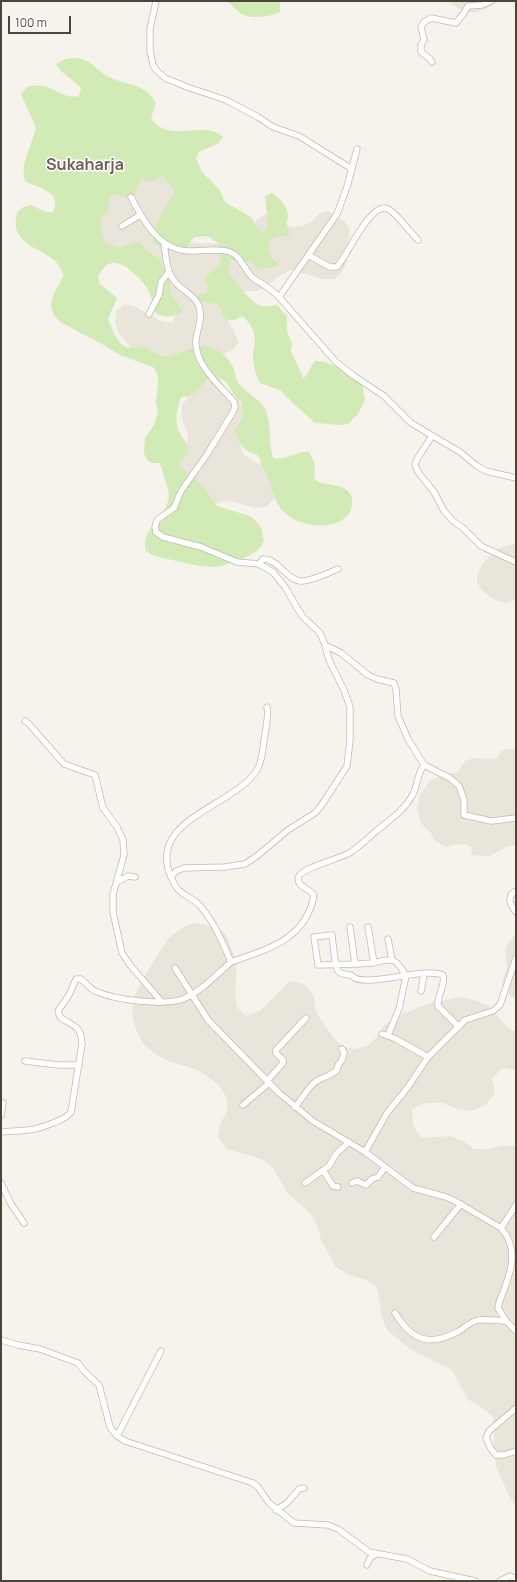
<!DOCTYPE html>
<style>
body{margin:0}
#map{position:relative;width:517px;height:1582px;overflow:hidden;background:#f6f3ec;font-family:Manrope,sans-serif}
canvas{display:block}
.frame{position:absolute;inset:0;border:2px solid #4b4439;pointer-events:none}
.scale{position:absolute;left:8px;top:16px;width:63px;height:18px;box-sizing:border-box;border:2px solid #4b4439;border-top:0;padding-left:5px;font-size:12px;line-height:14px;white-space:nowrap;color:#4b4439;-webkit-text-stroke:3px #fff;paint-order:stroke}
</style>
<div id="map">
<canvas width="517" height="1582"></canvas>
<div class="frame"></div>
<div class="scale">100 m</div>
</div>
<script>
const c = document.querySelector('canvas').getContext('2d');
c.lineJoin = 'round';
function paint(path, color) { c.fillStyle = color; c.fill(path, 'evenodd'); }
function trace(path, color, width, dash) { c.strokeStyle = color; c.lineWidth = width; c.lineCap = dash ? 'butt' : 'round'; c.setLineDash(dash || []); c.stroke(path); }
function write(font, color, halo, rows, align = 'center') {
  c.font = font + ' Manrope,sans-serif'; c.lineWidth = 3; c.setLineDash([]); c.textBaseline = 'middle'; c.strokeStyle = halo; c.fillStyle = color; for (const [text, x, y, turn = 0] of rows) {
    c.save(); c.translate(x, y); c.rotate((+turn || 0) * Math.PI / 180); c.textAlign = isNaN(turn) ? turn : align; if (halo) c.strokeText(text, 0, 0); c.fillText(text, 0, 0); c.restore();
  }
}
paint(new Path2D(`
 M449 1H499L488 8 477 12H470L462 10 449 3Z
 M168 152 189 243H209L220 244 254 229 256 220 265 214 282 224 293 227 303 226 312 221 319 214 328 211 344 221 350 229 346 251 347 262 342 272 334 279H323L291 270 282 274 265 288 255 291 234 292 220 305 239 342 233 350 223 354 216 368 223 386 238 400 248 417 240 444 243 454 270 471 274 480V499L266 507 255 508 235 502 223 501 213 505 209 515 179 464 187 445 188 435 181 415 182 405 188 397 168 363 131 348 117 331 115 321 117 310 125 304 134 306 161 321 172 323 176 314 117 248 106 247 83 207Z
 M516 543V599L506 603 498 601 492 598 481 589 477 582V575L483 563 493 553 500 548Z
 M508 749H516V845L508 846 490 856H484L471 855 472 848 466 844 452 845 446 847 434 840 431 833 421 823 417 809 420 794 430 781 441 775 457 773 465 761 474 758 489 759 497 758 501 751Z
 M192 923 216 926 226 935 237 962 235 993 237 1007 246 1016 260 1011 290 981 304 984 314 996 316 1012 333 1037 343 1047 355 1049 367 1046 377 1037 384 1025 395 1017 433 1002 462 997 474 1000 489 1006 508 1028 516 1032V1070L503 1068 492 1078 495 1093 486 1105 471 1111 456 1109 443 1103H425L412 1109 413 1124 421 1138 450 1136 463 1141 474 1149H488L501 1146H516V1507L510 1498 497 1469 494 1455V1427L492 1415 468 1399 452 1370 410 1349 387 1330 382 1317 377 1287 364 1279 349 1275 335 1266 321 1240 318 1227 311 1214 288 1194 273 1168 261 1159 227 1149 218 1137 220 1124 227 1112V1099L220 1087 209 1077 195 1069 165 1060 151 1051 141 1041 135 1027 132 1011 134 997 142 980 168 939 180 929Z
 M516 933V998L510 996 502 982 507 968 505 952 507 945Z`), '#eae5da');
paint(new Path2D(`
 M227 1H280V12C272 17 250 19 242 14 237 11 232 5 227 1Z
 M72 58C91 57 93 69 109 77 121 83 136 84 146 91 151 95 153 99 156 103L151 118C169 145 203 119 223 137L219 143 199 152 196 158 202 172 219 189 225 202 251 217 258 229 264 232 268 226 265 196 272 193C279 197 289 208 288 217 288 220 286 220 287 223 287 228 289 231 289 236L275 237 269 241C268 252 270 259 280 264L273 267 259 269 249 261 242 264 230 259 228 273C236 281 253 305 261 306 266 307 272 306 277 305L287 316V331L292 344 291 351 303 377 302 379C309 375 310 367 315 361 334 361 347 374 362 384L365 400 358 414 348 424 341 425 315 423 295 405 280 390 260 383C255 374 253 363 253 353 254 346 256 340 254 334 253 327 247 320 242 316 235 321 230 322 223 317 222 298 207 304 193 300L199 294H206L208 287 204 280C208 273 214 271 220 265L219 244 208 236 194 237 184 252 163 249 152 241 159 218 173 195V188L164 177H157L153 182 146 181 141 177 137 190 134 195 127 197 113 194 109 199 108 212 102 217C101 224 103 229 102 237L107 243 117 248 139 241 148 252 161 260 165 275 170 278V293L179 305 182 312C171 317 166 319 156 313 153 306 152 297 148 290 142 279 122 258 109 264 104 266 101 272 98 276L99 283 117 298 108 319C113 330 117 347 131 348 137 348 141 347 146 348 154 351 160 358 169 356 185 353 199 341 215 349 224 354 232 362 235 372 236 377 236 381 240 385 248 395 263 400 267 413 271 428 269 444 273 458 290 461 295 450 309 452 315 461 316 468 314 479 325 487 340 483 348 491 352 495 353 500 352 505 351 512 348 516 342 520 325 531 294 525 281 509 273 499 271 485 266 473 265 469 262 468 261 465 260 463 261 461 260 459 258 453 252 454 248 451 241 448 237 438 235 431L243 417 241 402 238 400 225 381 213 374C199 384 200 396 181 397 177 409 173 423 181 435 186 443 187 442 189 452L179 464 189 475 202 485 217 506 250 516 256 521 261 528 264 541C260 550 254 553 246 557 215 572 204 567 172 560 162 558 154 557 146 551 140 528 168 517 169 495 169 489 166 484 164 477 162 472 163 468 159 463H152L147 460 144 453 145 438 154 425 158 411 156 403 158 381 157 373 153 367 120 355 102 344 60 322C42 306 56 291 64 275 61 271 59 265 56 262 42 248 12 245 16 218 17 209 23 207 31 205L46 212H53C63 191 39 189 25 181 20 162 32 146 36 128L21 94 27 87C53 80 57 100 79 96L81 88C73 79 61 74 56 64L65 59Z`), '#d2eab5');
const minor = new Path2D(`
 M156 1 150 29V50L153 65 156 70 165 78 187 87 226 100 258 117 273 127 299 136 352 169
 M432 62 430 59 421 52V45L424 40 421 27 424 22 431 18 456 23 464 13 468 6 482 5 491 1
 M131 197C143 221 160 251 190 251 203 251 218 248 230 252 241 256 244 269 252 277 256 281 262 283 267 287 271 290 275 293 279 297L336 362 354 376 384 396 411 423 460 452 477 466 486 471 516 478
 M122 226 140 215
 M308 255 330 267H337C346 258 371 200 388 209 396 213 411 233 418 240
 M279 297 337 214 347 187 357 149
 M149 314 159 295 161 282 169 272
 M432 436 417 459 415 465 418 472 434 492 444 511 453 521 463 528 481 546 516 562
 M259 564 263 559C279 559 285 579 300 581 310 582 328 573 338 569
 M325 645 341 653 368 675 377 679 394 683 396 689 398 716 408 739 424 765 450 778 459 786 464 800V815L491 821 516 818
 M25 721 29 724 64 764 95 775 103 808 117 827 123 840 124 855 113 894V912L122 953 130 965 161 1001
 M171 877C146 819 234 807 257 770 263 760 263 746 265 734 266 726 269 716 267 707
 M117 882 128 876 135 877
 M516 891C506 896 510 905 516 912
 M350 927 355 964
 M368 927 374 963
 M388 939 392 960
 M231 962C268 949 305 940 314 896 312 889 294 886 299 876 304 867 340 859 351 852 360 846 367 839 375 832 388 821 403 812 412 796 418 786 416 776 424 765
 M175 968 208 1020 279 1093 313 1121 365 1152 387 1113 408 1087 428 1057 465 1020 493 1011 500 1005 516 958
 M421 991 424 974
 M382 1034 394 1038 428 1057
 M388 1035 399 1009 406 976C403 971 399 963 394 961 388 958 378 962 372 963 354 965 336 964 318 965L314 937 332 935C333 943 335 966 338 971 341 975 346 974 350 975 354 976 351 976 355 978 358 980 363 980 367 980 386 981 427 968 443 975 446 985 437 995 438 1006L458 1026
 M25 1061 58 1065H79
 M267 1081 283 1063V1060L276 1053V1050L306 1018
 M243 1105 269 1083
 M295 1107C302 1099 307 1089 315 1082 322 1077 331 1076 337 1070L338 1065 342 1060 344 1053 342 1049
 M1 1115 3 1103
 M1 1132C22 1130 33 1132 53 1123 60 1120 67 1118 71 1112L82 1044C81 1024 73 1027 60 1017L58 1011 69 995 76 979H81C86 983 89 988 95 991 115 1000 163 1006 183 999 202 991 216 975 231 962 223 943 214 922 201 907 188 892 180 899 171 877L176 871 184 868 225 867 245 864 257 856 288 830 315 813 321 806 347 766 350 740V707L344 690 329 660 325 645 320 633 302 616 285 587 273 572 259 564 237 562 201 547 163 537 156 532 155 527 157 520 174 508 181 491 206 456 233 412 235 407 234 402C220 385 194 365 196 340 197 329 204 315 198 304 194 295 183 291 176 283 166 273 166 256 164 242
 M365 1152 413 1188 446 1197 455 1201 501 1228C517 1246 513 1266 505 1287 503 1294 499 1300 498 1308L506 1321 516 1331
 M323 1170 333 1186 338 1187
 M1 1183 11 1204 24 1223
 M305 1183 329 1166 336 1154 349 1142
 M352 1183 357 1181 366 1185 372 1179 378 1177 385 1167
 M501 1228 516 1205
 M434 1237 461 1204
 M395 1313C412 1341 430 1347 459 1331 464 1328 469 1323 475 1321 483 1318 496 1321 506 1321
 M1 1340 18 1345 40 1349 78 1363 84 1371 99 1385 110 1427 117 1436 125 1441 253 1483 258 1487 269 1503 294 1523 328 1525 338 1529 369 1552 407 1559 430 1571 475 1581
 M516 1408 489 1431 486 1438 491 1449 496 1455H504L516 1451
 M117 1436 161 1351
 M276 1510 287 1503 299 1489 304 1488
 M367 1565 370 1558 376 1554
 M500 1581 510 1576 514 1578 516 1580`);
trace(minor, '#c2bbae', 7);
trace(minor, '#fff', 5.5);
write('bold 16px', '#6e6250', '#fff', [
 ["Sukaharja",85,166]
]);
</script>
